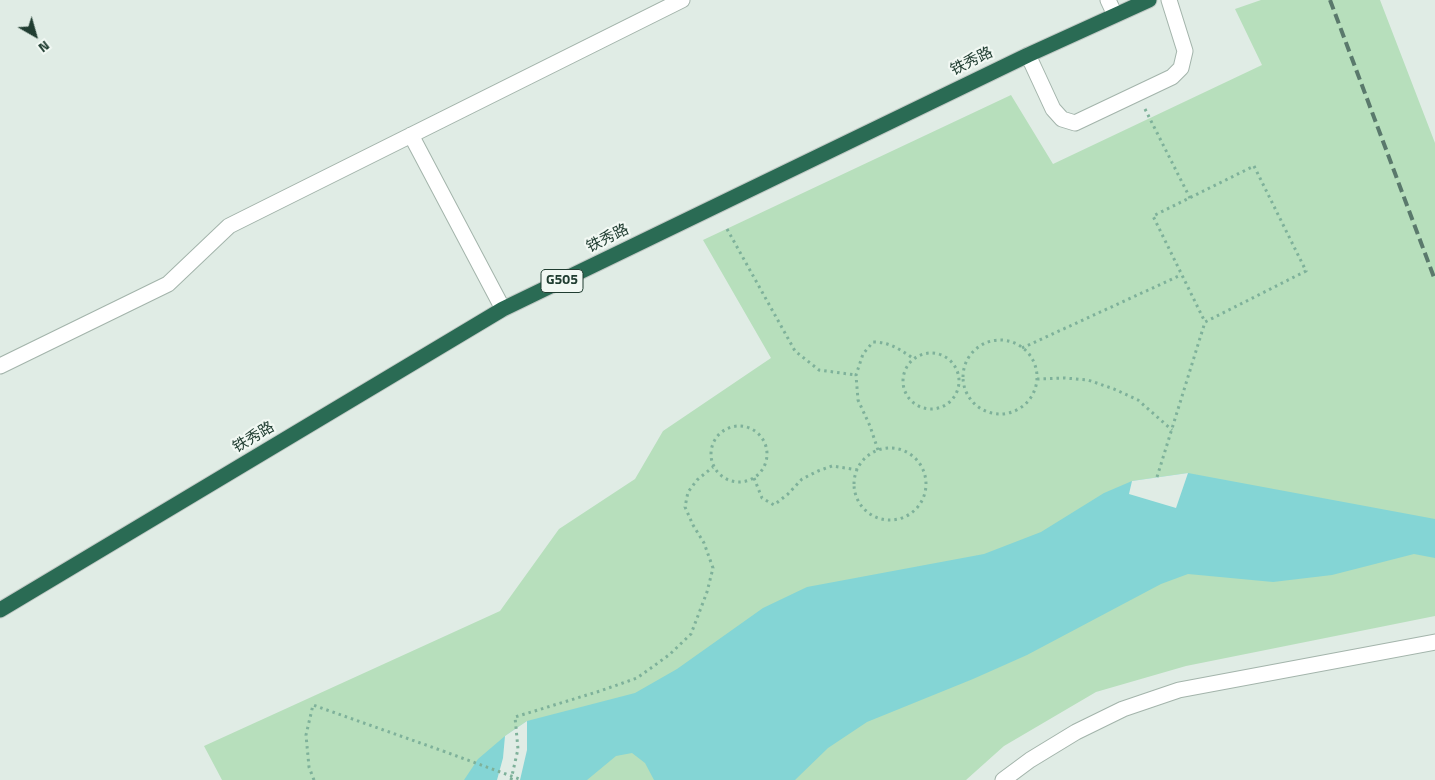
<!DOCTYPE html>
<meta charset="utf-8">
<style>
body{margin:0}
#map{position:relative;width:1435px;height:780px;overflow:hidden;background:#e0ece5;font-family:"Titillium Web",sans-serif}
canvas{display:block}
.north{position:absolute;left:10px;top:10px;width:50px;height:50px;-webkit-text-stroke:4px #f1f8f3;paint-order:stroke;rotate:142deg;font-size:14px;font-weight:700;line-height:20px;text-align:center;color:#203d31}
.north::after{content:'';display:block;margin:auto;width:18px;height:22px;background:#203d31;clip-path:polygon(50% 0,100% 100%,50% 72%,0 100%)}
</style>
<div id="map">
<canvas width="1435" height="780"></canvas>
<div class="north">N</div>
</div>
<script>
const c = document.querySelector('canvas').getContext('2d');
c.lineJoin = 'round';
function paint(path, color) { c.fillStyle = color; c.fill(path, 'evenodd'); }
function trace(path, color, width, dash) { c.strokeStyle = color; c.lineWidth = width; c.lineCap = dash ? 'butt' : 'round'; c.setLineDash(dash || []); c.stroke(path); }
function write(font, color, halo, rows, align = 'center') {
  c.font = font + ' "Titillium Web","Noto Sans SC",sans-serif'; c.lineWidth = 4.5; c.setLineDash([]); c.textBaseline = 'middle'; c.strokeStyle = halo; c.fillStyle = color; for (const [text, x, y, turn = 0] of rows) {
    c.save(); c.translate(x, y); c.rotate((+turn || 0) * Math.PI / 180); c.textAlign = isNaN(turn) ? turn : align; if (halo) c.strokeText(text, 0, 0); c.fillText(text, 0, 0); c.restore();
  }
}
paint(new Path2D(`
 M1261 0H1380L1435 143V616L1186 666 1096 692 1004 746 966 780H222L204 746 500 611 559 529 635 479 663 431 771 358 703 240 1011 95 1053 164 1262 65 1235 9Z`), '#b7dfbc');
paint(new Path2D(`
 M1188 473 1435 519V558L1414 554 1332 575 1273 582 1188 574 1161 584 1027 655 973 679 867 722 828 748 795 780H654L645 763 632 753 616 756 587 780H464L478 759 505 736 527 721 635 693 677 669 763 608 807 587 984 554 1041 532 1104 493 1132 481Z`), '#84d5d5');
paint(new Path2D(`
 M1188 473 1176 508 1129 494 1132 481Z
 M527 721V750L520 780H497L503 758 505 736Z`), '#e0ece5');
const minor = new Path2D(`
 M1108 0 1115 15
 M1028 55 1053 109 1062 119 1075 123 1172 77 1181 68 1185 51 1169 0
 M411 135 503 309
 M0 366 168 284 229 226 682 0
 M1003 780 1030 760 1076 732 1123 709 1179 690 1435 642`);
const highway = new Path2D(`
 M0 610 503 309 1028 55 1149 0`);
trace(minor, '#a3b4ab', 17);
trace(highway, '#c1c9c5', 17);
trace(new Path2D(`
 M1145 109 1190 198
 M1254 166 1306 271 1205 322 1153 216Z
 M727 229 795 351 819 370 856 375
 M963 377a37 37 0 1 1 74 0a37 37 0 1 1-74 0Z
 M1022 348 1181 275
 M903 381a28 28 0 1 1 56 0a28 28 0 1 1-56 0Z
 M1037 379 1065 378 1088 380 1114 389 1138 400 1172 430
 M711 454a28 28 0 1 1 56 0a28 28 0 1 1-56 0Z
 M854 484a36 36 0 1 1 72 0a36 36 0 1 1-72 0Z
 M878 450 870 426 858 400 856 375 863 354 873 342C890 342 901 350 914 359
 M1157 477 1205 322
 M754 478 762 498 774 505 788 494 802 479 818 471 832 466 858 470
 M314 780 309 767 306 735 313 705 443 751
 M511 780 518 749 515 717 600 691 637 678 669 655 691 634 707 592 713 568 704 543 693 525 685 507 688 492 697 480 713 467`), '#7eb19a', 3, [2.5, 4]);
trace(minor, '#fff', 15);
trace(highway, '#2a6b54', 15);
trace(new Path2D(`
 M1330 0 1435 280`), '#5a796c', 4, [10, 5]);
trace(new Path2D(`
 M443 751 522 780`), '#7eb19a', 3, [2.5, 4]);
for (const [x, y, w] of [
 [562,281,42]
]) { const box = new Path2D(); box.roundRect(x - w / 2, y - 11.5, w, 23, 4); c.fillStyle = '#f1f8f3'; c.fill(box); trace(box, '#203d31', 1); }
write('bold 14px', '#203d31', null, [
 ["G505",562,281]
]);
write('15px', '#203d31', '#f1f8f3', [
 ["铁秀路",972,62,-26],
 ["铁秀路",608,239,-26],
 ["铁秀路",254,438,-31]
]);
</script>
